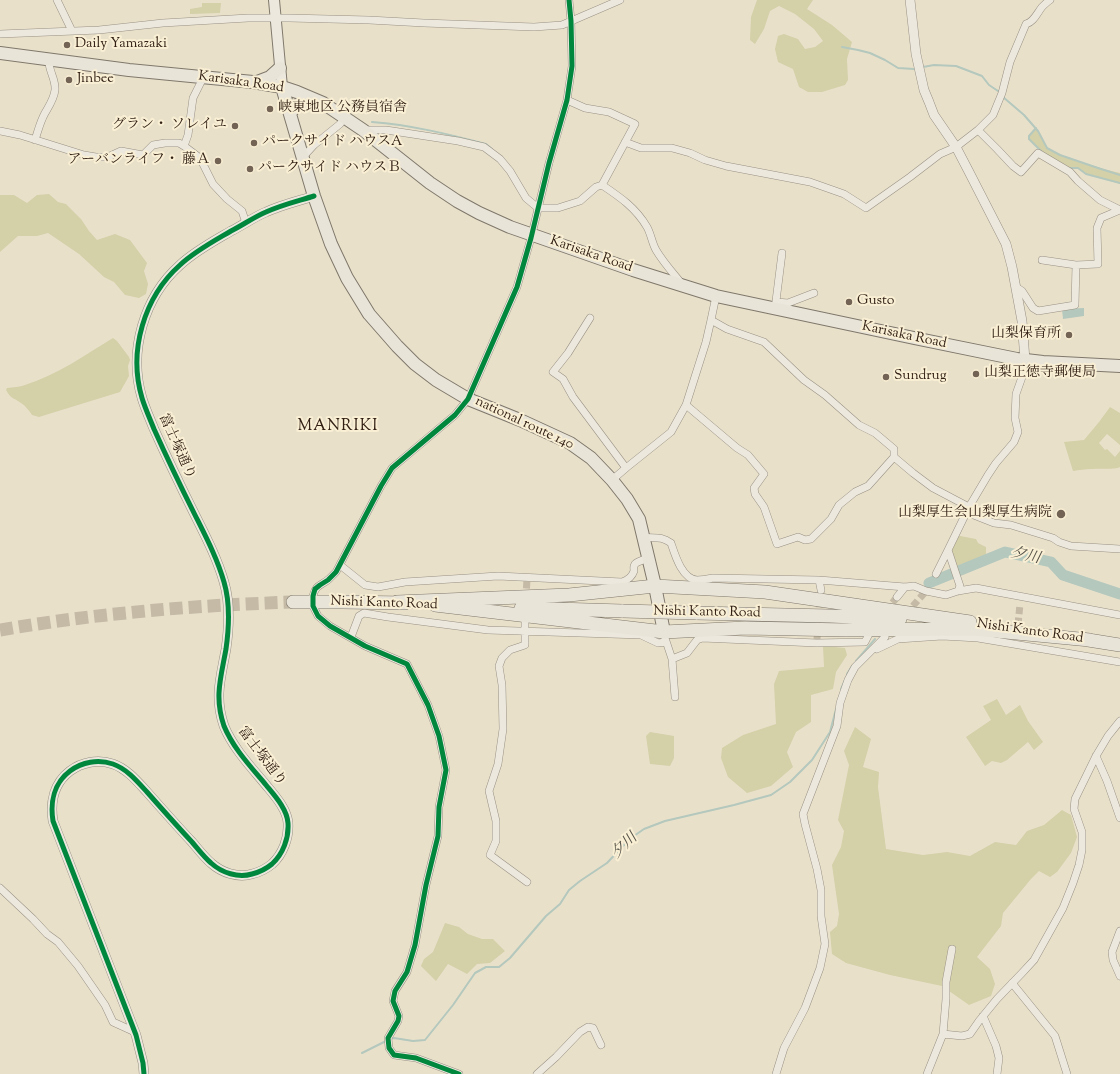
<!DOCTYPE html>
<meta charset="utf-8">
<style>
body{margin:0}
canvas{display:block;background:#e9e0ca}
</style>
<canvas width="1120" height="1074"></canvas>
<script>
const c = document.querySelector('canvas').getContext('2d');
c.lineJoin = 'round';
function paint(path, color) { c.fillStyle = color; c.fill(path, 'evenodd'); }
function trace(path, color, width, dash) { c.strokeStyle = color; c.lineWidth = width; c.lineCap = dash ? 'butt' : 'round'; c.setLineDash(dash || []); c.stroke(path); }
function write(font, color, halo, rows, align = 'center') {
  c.font = font + ' "Sorts Mill Goudy","Noto Serif JP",serif'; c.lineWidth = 4; c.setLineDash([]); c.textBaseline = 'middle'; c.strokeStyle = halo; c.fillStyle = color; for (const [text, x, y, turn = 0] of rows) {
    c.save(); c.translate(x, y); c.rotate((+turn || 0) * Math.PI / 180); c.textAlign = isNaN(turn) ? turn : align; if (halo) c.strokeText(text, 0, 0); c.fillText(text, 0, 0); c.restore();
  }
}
paint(new Path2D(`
 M757 0H813L807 9 832 25 852 42 847 59 848 80 845 85 822 92H808L799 87 793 69 778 62 775 49 778 36 784 34 798 39 805 49 815 47 823 41 814 29 795 14 779 6 770 11 764 29 755 44 750 40 751 17Z
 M202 3H221L220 13 190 14V9L202 7Z
 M1036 128 1040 133 1047 148C1070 160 1095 167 1120 173V184L1086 174 1078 168C1075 168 1072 169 1069 168 1059 165 1030 146 1029 136Z
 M49 194 58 202 66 204 81 219 89 231 97 240 115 234 130 240 147 263 144 271 148 284 146 294 139 298 125 295 114 282 104 277 79 254 48 233 37 236H18L0 252V195H14L27 203 37 195Z
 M113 338 117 341 129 357 130 360 128 366 129 376 120 392 39 417 32 415C29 411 26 406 21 403 13 397 12 400 6 390L7 388C13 387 20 387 25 385 57 375 85 355 113 338Z
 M1110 407 1120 413V445L1107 434 1099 443 1105 450 1107 449 1115 457 1120 451V467C1115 470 1099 468 1092 469 1085 469 1079 470 1073 471L1064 442 1084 440 1099 422Z
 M955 535 976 539 978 543 986 547V555L954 567 948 550Z
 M823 646 845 648 847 655 836 672 833 689 811 695V722L796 732 787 752 793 767 771 786 747 793 728 777 721 758 722 748 743 735 776 724 774 684 779 671 824 667Z
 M997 699 1006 715 1020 705 1028 721 1043 742 1034 750 1028 742 1007 760 1001 763 992 761 985 766 966 737 991 720 983 706Z
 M855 727 871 739 863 767 879 772 878 787 886 849 923 855 947 852 970 856 995 842 1016 845 1027 831 1044 825 1062 810 1071 815 1077 837 1071 853 1057 872 1050 877 1039 871 1031 879 1003 913 1001 926 977 957 990 969 995 984 991 996 969 1005 942 986 890 975 846 963 832 954 830 932 837 926 839 914 832 865 841 847 844 831 838 820 849 765 844 751Z
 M650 732 674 736V758L670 766 650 764 646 736Z
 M445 923 459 927 468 934 482 939H493L505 951 490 963 477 964 467 974 448 964 436 981 421 966 424 959 433 952Z`), '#d4d0a8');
paint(new Path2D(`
 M1084 308V316L1063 319 1062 309Z`), '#b4c8bd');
trace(new Path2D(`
 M842 47 858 50 870 53 885 60 898 68 914 69
 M923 67 934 65 956 66 982 76 989 85 998 91
 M1003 97 1024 115 1038 131 1047 148 1060 155 1098 168 1120 175
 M372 122C411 125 448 134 486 144L492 149
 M1036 128 1029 136V139L1041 151
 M1069 168H1078L1086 174 1120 183
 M856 661 875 639
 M847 674 852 666
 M841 689 845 680
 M390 1039 394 1038 413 1041 425 1040 453 1005 475 973 486 967H499L510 958 546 916 560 904 569 890 580 881 607 863 621 848 631 838 644 829 665 821 734 805 771 795 790 782 812 760 830 732 836 709
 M362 1053 386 1041`), '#b4c8bd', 2);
trace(new Path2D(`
 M929 583 1005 552 1051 562 1063 575 1120 594`), '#b4c8bd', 11);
trace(new Path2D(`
 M526 599 527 578
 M886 611 897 597
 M906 614 926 591
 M1017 635 1020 604
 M817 639 820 599`), '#c4baa6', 7, [7, 3.5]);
trace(new Path2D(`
 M0 630C42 623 84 617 126 613 182 607 238 604 293 602`), '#c4baa6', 13, [13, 6]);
const minor = new Path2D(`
 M57 0 72 31
 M0 34 99 30 163 23 248 18H289L369 20 424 23 534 27 562 25 620 0
 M363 130H386L458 141 484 147 500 159 510 171 526 198 538 208H558L580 201 596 187 602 185 635 124 609 112 585 108 567 100
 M978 130 997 149 1013 166 1021 172 1038 153 1070 172 1078 181 1100 200 1120 210
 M0 131 20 135 84 155 96 157H108L121 151 143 155 153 145 165 143H179L184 146 200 158 213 184 227 199 242 211 246 223
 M35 140C38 131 40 122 45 113 49 106 54 99 55 90 56 79 48 70 49 60
 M625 142 641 148H672L690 153 705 160 726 166 810 182 844 194 866 208 910 177 940 154 956 147 978 130 993 115 1002 93 1010 62 1026 24C1034 22 1037 13 1042 7 1044 5 1047 2 1050 0
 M184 146 188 135 193 98 203 78
 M303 157 314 145 340 124 345 117
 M602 185C620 197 636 208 647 227 651 234 652 243 656 250 663 262 673 273 682 284
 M1042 260 1076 265 1098 264 1097 228 1101 218 1120 210
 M1016 287 1022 291 1033 308 1038 311 1075 305 1076 265
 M776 302 788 303 814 293
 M775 309 782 253
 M590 318 568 353 553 372 563 379 573 397 626 468
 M711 320 727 329 764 342 804 380 825 395 859 425 875 433 894 449V457L913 473 933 488 969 507
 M686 405 737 448 748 455 764 474 754 488 755 494 764 507 777 544 798 537 805 540 811 539 831 519 839 505 855 492 868 486 894 457
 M612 480 626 468 671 432 686 405 706 342 711 320 716 296
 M966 512 994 523 1011 525 1053 538 1059 542 1071 546 1120 549
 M642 537C654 539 660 535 671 543 675 555 682 579 697 580 702 580 708 579 713 578L819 580 905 587 914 586 926 591 946 595 958 591 976 588 1120 615
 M340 565 365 585 378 587 405 582 498 576 622 582C628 580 632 577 634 571 634 567 633 567 635 564 638 561 644 560 648 558
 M936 574 948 550
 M819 580 821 590
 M958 591 960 586 948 550 969 507 988 475 996 463 1014 442 1018 432 1015 418 1016 394 1026 366 1025 360
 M313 596C316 584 321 586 329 579 331 577 334 574 336 572L381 486 392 468 455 415 468 399 517 287 531 238 549 163 567 100 572 66 571 21 569 0
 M897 597 905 587
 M313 606 318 616 330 626 365 646 407 664 428 705 439 736 446 770 439 807 438 836 426 885 415 945 407 972 395 991 393 1001 399 1016 398 1021 388 1038 389 1048 394 1055 416 1058 459 1074
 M525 621V645L510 650 502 658 499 666 502 685 503 729 498 764 489 791 496 821V841L490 855 527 882
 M351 637 359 616 364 613 388 617 488 630 641 635 658 643 666 642
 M665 638 672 659 675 697
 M877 649 898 639 942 636 978 638 1120 662
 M672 659 687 653 697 640 702 638 817 643 865 642 869 634
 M1096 756 1107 781 1120 818
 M0 888 33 919 47 934 58 942 78 966 105 1005 113 1022 135 1032
 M1120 931 1112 952 1113 960 1120 976
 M1012 983 1055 1036 1067 1074
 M983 1016 996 1046 999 1058 997 1074
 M943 1034 946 999V982L952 949
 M537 1074 556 1057 580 1032 588 1027 593 1028 601 1045
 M776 1074 784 1048 805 1008 820 968 825 944 821 916V890L817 869 805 824 803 814 837 726 840 703 848 680 855 667 885 637
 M927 1074 943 1034 962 1036 970 1034 979 1021 997 999 1022 973 1034 960 1063 908 1073 883 1079 865 1082 850V832L1074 809 1075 799 1096 756 1108 736 1120 721`);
const tertiary = new Path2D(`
 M910 0 916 54 924 90 929 102 934 115 956 147 968 170 1006 244 1012 267 1022 321 1025 360
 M144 1074 143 1063 136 1035 53 821C50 802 54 783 70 771 82 762 98 759 113 764 127 769 137 781 147 792 162 809 177 826 192 842 198 849 204 857 211 863 222 873 238 878 252 874 260 872 266 869 272 864 283 854 289 838 288 823 287 809 275 796 266 785 251 767 233 748 224 726 214 697 221 677 226 649 229 628 230 602 224 582 217 558 206 537 195 515 181 487 167 458 154 429 150 419 145 408 142 398 128 351 144 297 180 265 195 251 214 241 231 231 243 225 254 217 266 212 281 205 298 201 314 196`);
const secondary = new Path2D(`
 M274 0 282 87`);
const trunk = new Path2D(`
 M0 53 129 70 253 82 282 87 297 92 323 103 363 130 430 183 457 201 479 213 510 227 633 270 716 296 914 338 1017 359 1043 362 1120 366
 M257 82 270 77 280 68
 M282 87 314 196 331 244 347 278 369 314 397 346 415 364 436 380 468 399 520 420 570 443 591 458 612 480 627 499 639 519 655 586 664 632
 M290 114C297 101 304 103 317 103`);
const motorway = new Path2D(`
 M293 602H342L405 603
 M397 602 569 595 655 586 765 592 970 622
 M435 605 664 632 745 628 846 630 974 629 1090 640
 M521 608 623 611
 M696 613 830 616 900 619
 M1082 639 1120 645`);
trace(minor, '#999184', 8);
trace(tertiary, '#999184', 10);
trace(secondary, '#7f786b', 12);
trace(trunk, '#7f786b', 14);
trace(motorway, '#7f786b', 14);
trace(minor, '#ece8dd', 7);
trace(tertiary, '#ece8dd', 9);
trace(secondary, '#ece8dd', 10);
trace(trunk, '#e9e4d8', 12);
trace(motorway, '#e9e4d8', 13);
const motorwayBridge = new Path2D(`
 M623 611 696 613`);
trace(motorwayBridge, '#7f786b', 14, []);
trace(motorwayBridge, '#e9e4d8', 13);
trace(new Path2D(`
 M144 1074 143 1063 136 1035 53 821C50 802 54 783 70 771 82 762 98 759 113 764 127 769 137 781 147 792 162 809 177 826 192 842 198 849 204 857 211 863 222 873 238 878 252 874 260 872 266 869 272 864 283 854 289 838 288 823 287 809 275 796 266 785 251 767 233 748 224 726 214 697 221 677 226 649 229 628 230 602 224 582 217 558 206 537 195 515 181 487 167 458 154 429 150 419 145 408 142 398 128 351 144 297 180 265 195 251 214 241 231 231 243 225 254 217 266 212 281 205 298 201 314 196
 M459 1074 416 1058 394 1055 389 1048 388 1038 398 1021 399 1016 393 1001 395 991 407 972 415 945 426 885 438 836 439 807 446 770 439 736 428 705 407 664 365 646 330 626 318 616 313 606V596L315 589 320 585 328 580 336 572 381 486 392 468 455 415 468 399 517 287 531 238 549 163 567 100 572 66 571 21 569 0`), '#00873e', 5);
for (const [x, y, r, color] of [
 [67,45,4,"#726354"],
 [69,80,4,"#726354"],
 [270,109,4,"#726354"],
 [235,126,4,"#726354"],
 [254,143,4,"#726354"],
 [218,161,4,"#726354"],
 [250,169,4,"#726354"],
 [849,302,4,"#726354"],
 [1069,335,4,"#726354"],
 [976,374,4,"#726354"],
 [886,377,4,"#726354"],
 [1061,514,5,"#726354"]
]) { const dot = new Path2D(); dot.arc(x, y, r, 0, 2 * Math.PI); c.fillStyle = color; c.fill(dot); trace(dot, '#f9efd4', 1.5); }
write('14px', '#322014', '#f9efd4', [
 ["Daily Yamazaki",75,45],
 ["Jinbee",77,80],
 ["峡東地区 公務員宿舎",278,109],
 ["グラン・ ソレイユ",227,126,"right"],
 ["パークサイド ハウスA",262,143],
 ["アーバンライフ・ 藤Ａ",210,161,"right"],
 ["パークサイド ハウスＢ",258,169],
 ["Gusto",857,302],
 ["山梨保育所",1061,335,"right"],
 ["山梨正徳寺郵便局",984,374],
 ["Sundrug",894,377],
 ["山梨厚生会山梨厚生病院",1052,514,"right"]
], 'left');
write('14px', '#322014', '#f9efd4', [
 ["Karisaka Road",241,83,8],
 ["Karisaka Road",591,255,19],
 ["Karisaka Road",904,336,12],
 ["national route 140",524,424,25],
 ["富士塚通り",176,447,66],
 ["Nishi Kanto Road",384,604,2],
 ["Nishi Kanto Road",707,613,1],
 ["Nishi Kanto Road",1030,632,8],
 ["富士塚通り",261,757,53]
]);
write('italic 15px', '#524f45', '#f9efd4', [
 ["夕川",1025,557,12],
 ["夕川",625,847,-44]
]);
c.letterSpacing = '1px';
write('16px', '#322014', '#f9efd4', [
 ["MANRIKI",338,427]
]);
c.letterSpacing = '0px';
</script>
